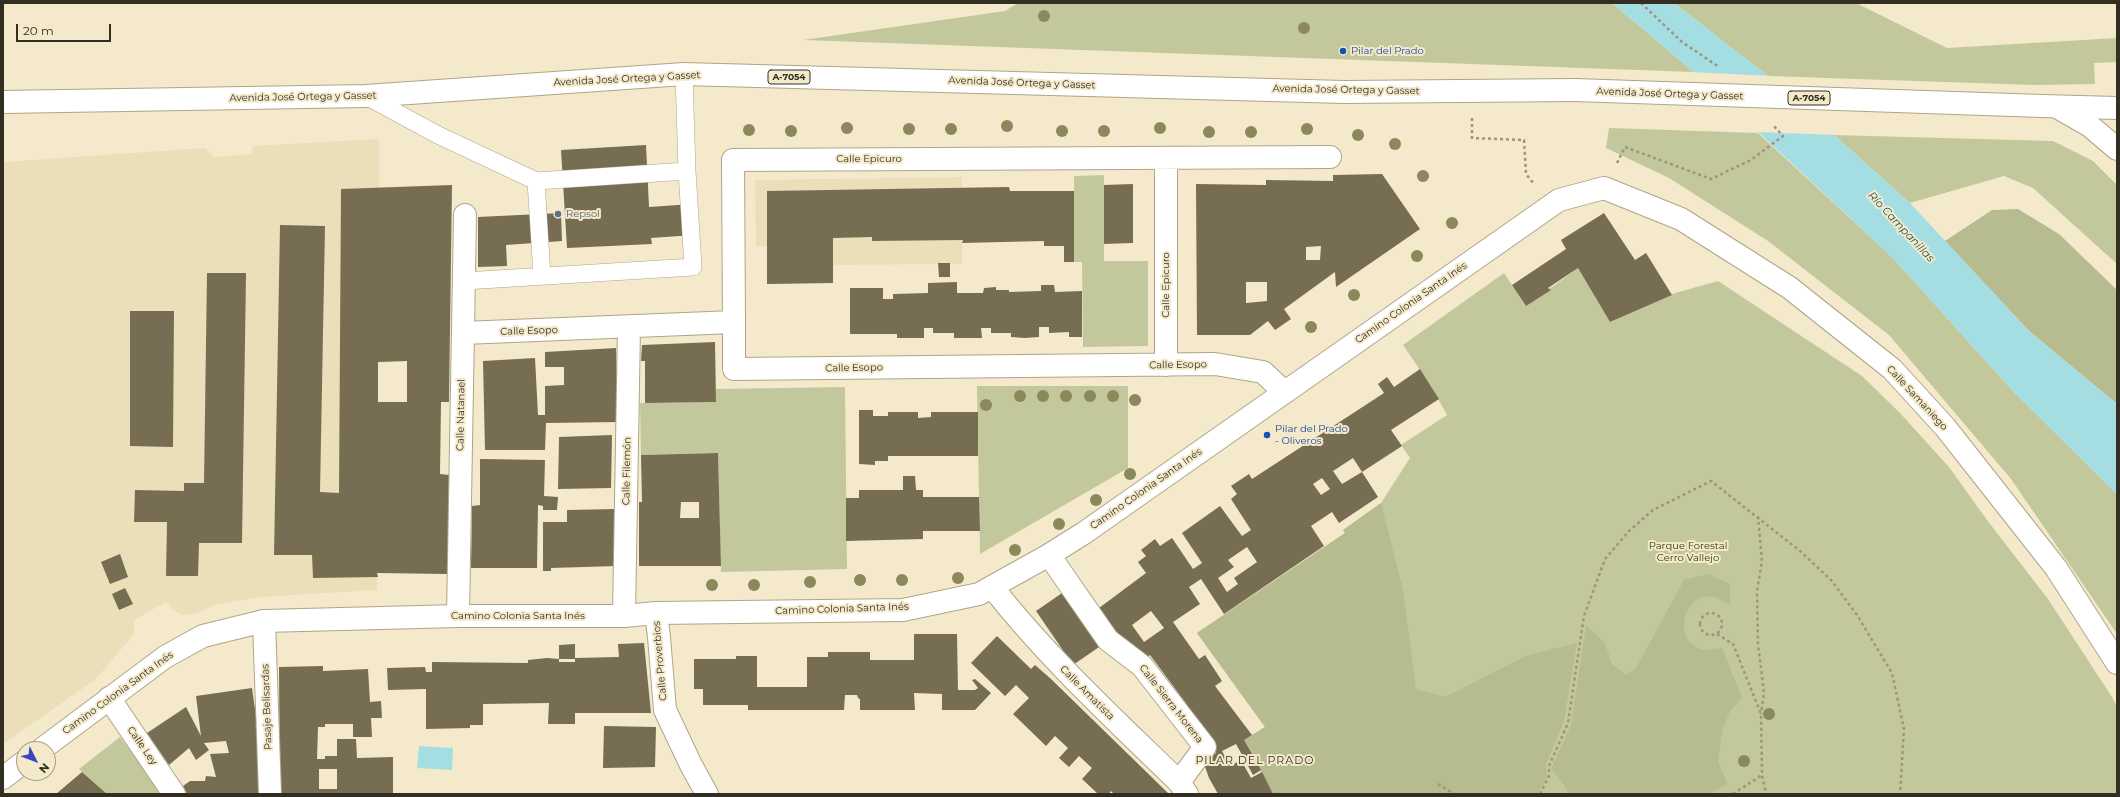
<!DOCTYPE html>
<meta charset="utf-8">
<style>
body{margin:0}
#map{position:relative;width:2120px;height:797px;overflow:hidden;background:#f4eacb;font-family:Montserrat,sans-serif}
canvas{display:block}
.frame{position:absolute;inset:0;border:4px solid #322e22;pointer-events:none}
.north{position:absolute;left:16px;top:741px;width:40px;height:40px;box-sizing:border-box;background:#f4eacb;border:1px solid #a69f87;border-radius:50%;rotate:132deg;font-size:11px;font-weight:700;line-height:16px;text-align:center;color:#322e22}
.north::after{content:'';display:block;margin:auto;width:14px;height:18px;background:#3a46ba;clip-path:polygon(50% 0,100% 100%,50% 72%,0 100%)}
.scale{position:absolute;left:16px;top:24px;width:95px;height:18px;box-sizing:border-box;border:2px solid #322e22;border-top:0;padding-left:5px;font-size:12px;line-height:14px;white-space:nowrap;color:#322e22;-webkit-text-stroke:3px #f4eacb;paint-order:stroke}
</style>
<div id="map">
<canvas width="2120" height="797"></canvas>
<div class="frame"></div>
<div class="north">N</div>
<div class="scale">20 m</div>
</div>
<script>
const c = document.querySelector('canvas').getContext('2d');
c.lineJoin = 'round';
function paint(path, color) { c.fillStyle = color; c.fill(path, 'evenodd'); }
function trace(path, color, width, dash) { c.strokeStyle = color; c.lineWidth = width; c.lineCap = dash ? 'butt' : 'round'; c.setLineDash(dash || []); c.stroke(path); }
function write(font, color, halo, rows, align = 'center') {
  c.font = font + ' Montserrat,sans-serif'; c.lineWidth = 4; c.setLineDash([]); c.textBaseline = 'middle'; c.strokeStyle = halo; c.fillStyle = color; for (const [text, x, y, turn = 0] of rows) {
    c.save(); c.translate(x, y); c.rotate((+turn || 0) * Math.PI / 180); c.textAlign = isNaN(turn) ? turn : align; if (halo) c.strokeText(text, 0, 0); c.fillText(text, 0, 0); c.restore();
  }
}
paint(new Path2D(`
 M379 139V189L407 361 378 363 377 590 260 597 214 605 197 613 182 615 173 610 166 602 134 620V634L96 679 3 744V162L205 148 214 157 251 154 253 146Z
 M962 177V264L834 265 833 283 767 284V246H756L755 180Z`), '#ebdfba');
paint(new Path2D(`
 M1018 3H1612L1694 72 803 40 1005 11Z
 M1674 3H1856L1947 48 2117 38V62L2094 63 2095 84 2035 85 1768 76Z
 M1609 128 1758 133 1892 257 2011 389 2117 494V634L2011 479 1889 335 1768 241 1669 178 1606 148Z
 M1834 135 2053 141 2093 161 2117 185V264L2033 188 2004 176 1910 203Z
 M1104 175V261H1148V346L1083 347 1082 262H1074V176Z
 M1578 268 1610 322 1675 293 1718 281 1862 376 1900 413 1949 467 1987 520 2048 599 2110 694 2117 706V794H1273L1244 740 1265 727 1197 633 1345 533 1343 530 1381 503 1410 458 1401 445 1447 415 1431 386 1403 345 1504 273 1526 306Z
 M977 386H1128V468L980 554Z
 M845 387 847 569 721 572 718 453 641 455 640 403 716 402V389Z
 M120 737 164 794H107L79 769Z`), '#c3c89c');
paint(new Path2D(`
 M2018 209 2059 234 2117 290V404L2029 331 1945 241 1992 210Z
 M1381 503 1403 590 1416 689 1445 697 1528 655 1577 643 1564 721 1546 764 1547 777 1537 794H1273L1244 740 1265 727 1197 633 1345 533 1343 530Z
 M1709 574 1730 584V605C1681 568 1661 664 1722 648L1742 698 1730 711 1722 731 1718 762 1727 783 1711 794H1568L1565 786 1551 769 1571 725 1586 625 1605 643 1612 664 1626 675 1636 668 1684 580Z`), '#b7bb90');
paint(new Path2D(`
 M1612 3H1674L1768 76 1910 203 2029 331 2117 404V494L2011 389 1892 257 1694 72Z
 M419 746 453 748 452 770 417 768Z`), '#a4dee3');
paint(new Path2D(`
 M1690 72 1771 76 1837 135 1755 132Z`), '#f4eacb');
paint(new Path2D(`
 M646 145 649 207 692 204 694 235 651 238 652 244 567 248 561 150Z
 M1382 174 1420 229 1336 287 1335 272 1284 309 1291 319 1275 330 1268 321 1250 335H1197L1196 184 1266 185V180L1333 181V175ZM1321 246 1320 260H1306V247ZM1246 282H1267V301L1246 303Z
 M1133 184V243L1104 244V185Z
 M452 185 449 402H441L440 474 449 475 448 574 377 573 378 577 313 578 312 555H274L280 225 325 226 320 492 339 493 341 189ZM407 361V402H378V362Z
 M1009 187 1010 191H1074V262H1064V246H1044V241L962 243 963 240 872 241V237L833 238V283L767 284V191Z
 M561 213 562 241 506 245 507 266 478 267V217Z
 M1604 213 1635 260 1646 253 1672 295 1610 322 1578 268 1548 288 1551 290 1526 306 1512 285 1566 249 1561 240Z
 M938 263H950V277H939Z
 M207 273H246L242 543H199L198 576H166L167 522H134L135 490 184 491V483H204Z
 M957 282V293H983L984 288 996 287V290H1009V292L1041 291V285H1054L1055 292 1082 291V337H1069V332L1049 333V327H1039V337L1025 338 1011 337V333H991V328H981L982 338H954V333H933V328H924V338H897V334H850V288H883V299H893V294L928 293V283Z
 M130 311H174L173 447 130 446Z
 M715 342 716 402 645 403V361H641L642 345Z
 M616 348 618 422 546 423 545 450H485L483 361 535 358 538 415H545V386L564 385V367H545V352Z
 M1420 369 1439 399 1391 430 1402 446 1362 472 1378 497 1339 523 1332 512 1311 526 1324 546 1224 614 1201 579 1189 587 1200 604 1173 622 1199 659 1205 655 1222 681 1215 686 1252 735 1244 740 1261 770 1253 775 1236 744 1222 751 1230 766 1241 760 1251 778 1262 772 1273 794H1218L1209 778 1203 761 1216 753 1183 711 1188 706 1150 655 1143 661 1095 611 1146 573 1138 562 1146 556 1141 550 1155 539 1160 546 1172 538 1193 569 1202 563 1182 533 1220 506 1242 536 1251 530 1231 499 1237 494 1231 486 1249 474 1252 479 1384 393 1378 384 1387 377 1394 387ZM1353 458 1362 472 1342 484 1333 471ZM1322 478 1330 489 1321 495 1313 484ZM1247 547 1257 562 1234 578 1238 584 1227 592 1218 578 1234 567 1228 560ZM1151 611 1164 628 1144 642 1132 625Z
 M859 410H873V416H888V412H918V418L931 417V412H978V456H888V461H875V465L859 464Z
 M612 435 611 488 558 489 559 437Z
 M718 453 721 566H639V502H642L641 455ZM681 502H699V518H680Z
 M480 459 545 460 544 496 558 497 557 510H543V506L538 505 537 568H471L472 506 480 505Z
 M903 476H915L916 490H923V497H979L980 531H923V539L846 541V498H859V490H903Z
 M616 509V566L551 568V571H543V522H567V510Z
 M120 554 128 577 110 584 101 562Z
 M125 588 133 604 119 610 112 594Z
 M1065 591 1102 645 1073 665 1036 611Z
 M914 634H957L958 690H975L978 688 972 680 975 679 991 693 975 710H942V694L914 693 915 710H860V699L858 698 857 695H845L844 710H748V705H703V689H694V659H736V656H757V687H807V657H828V652H870V660H914Z
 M997 636 1031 669 1035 665 1051 679 1169 794H1114L1111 791 1109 794H1098L1082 779 1092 768 1079 756 1069 767 1059 758 1068 748 1055 736 1046 746 1013 714 1029 698 1016 685 1005 696 971 663Z
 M644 643 651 713H575V724H548L549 703 483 704V725H470V728L426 729V689L388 690 387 668 425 667 426 672H432V662L528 663V660L547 658 559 659V645L575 644V659H559V662H575V658L619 657 618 644Z
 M323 666V671L368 669 370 702 381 701 382 718H371L372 737H353V724H325V727H318L317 759H325V756H337V739H356L357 758 393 757V794H280L279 667ZM319 769H337V789H319Z
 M252 688 261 752V794H187L183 786 190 781H205L206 776 216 777 210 754 229 753 226 741 204 743 209 750 196 760 189 748 169 765 147 733 186 707 201 736 196 696Z
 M604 726 656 727 655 767 603 768Z
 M82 772 107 794H56Z`), '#766d52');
const service = new Path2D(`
 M366 96 438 135 536 181 687 171 684 74
 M536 181 542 276
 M464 281 693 267 687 171`);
const minor = new Path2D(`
 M2057 107 2090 126 2117 149
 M1166 158V365
 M734 322 733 160 1330 157
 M463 333 734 322V369L1215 364 1263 372 1284 392
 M1049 555 1108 640 1142 666 1205 747 1179 782
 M992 587C1048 658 1114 719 1179 782L1187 794
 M656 613 659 637 665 710 691 765 707 794
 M458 616 465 215
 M624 616 629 327
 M264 621 270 794
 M109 698 174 794`);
const tertiary = new Path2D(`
 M42 749 165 657 203 636 264 621 458 616H624L656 613 903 610 979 594 1049 555 1084 533 1559 200 1604 188 1681 219 1790 288 1892 369 1945 427 2056 568 2117 663
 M3 778 24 762`);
const primary = new Path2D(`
 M3 102 366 96 684 74 1344 92 1575 90
 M2042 106 2117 108`);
trace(service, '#aea588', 18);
trace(minor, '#aea588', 24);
trace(tertiary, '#aea588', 24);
trace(primary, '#aea588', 24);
trace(new Path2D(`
 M1641 3 1682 42 1719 67
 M1472 118V138L1524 140 1526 174 1534 184
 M1617 163 1625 147 1711 179 1751 160 1783 136 1773 125
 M1758 516 1762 561 1757 591 1758 644 1764 693 1761 714
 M1700 624a11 11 0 1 1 22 0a11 11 0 1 1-22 0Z
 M1717 634 1733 644 1761 714 1762 775 1766 794
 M1438 784 1454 794
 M1540 794 1549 776V766L1568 723 1584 616 1605 559 1629 531 1653 510 1711 481 1800 551 1831 580 1857 615 1892 673 1904 729 1900 794
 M1733 794 1762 775`), '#9d967f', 2.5, [3, 3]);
trace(service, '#fff', 17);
trace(minor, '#fff', 22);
trace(tertiary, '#fff', 22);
trace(primary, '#fff', 22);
const primaryBridge = new Path2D(`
 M1575 90 2042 106`);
trace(primaryBridge, '#aea588', 24, []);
trace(primaryBridge, '#fff', 22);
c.fillStyle = '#8b885c';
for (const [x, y] of [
 [1044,16],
 [1304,28],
 [1007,126],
 [847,128],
 [1160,128],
 [909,129],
 [951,129],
 [1307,129],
 [749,130],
 [791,131],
 [1062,131],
 [1104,131],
 [1209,132],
 [1251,132],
 [1358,135],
 [1395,144],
 [1423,176],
 [1452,223],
 [1417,256],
 [1354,295],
 [1311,327],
 [1020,396],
 [1043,396],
 [1066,396],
 [1090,396],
 [1113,396],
 [1135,400],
 [986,405],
 [1130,474],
 [1096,500],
 [1059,524],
 [1015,550],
 [958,578],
 [860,580],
 [902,580],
 [810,582],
 [712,585],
 [754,585],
 [1769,714],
 [1744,761]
]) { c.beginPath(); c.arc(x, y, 6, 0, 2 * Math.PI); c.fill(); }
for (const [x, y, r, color] of [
 [1343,51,4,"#1a4fb4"],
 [558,214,4,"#5c6f8a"],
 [1267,435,4,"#1a4fb4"]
]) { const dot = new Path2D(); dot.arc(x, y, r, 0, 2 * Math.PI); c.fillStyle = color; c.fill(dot); trace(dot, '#f4eacb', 1.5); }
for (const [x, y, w] of [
 [789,77,42],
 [1809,98,42]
]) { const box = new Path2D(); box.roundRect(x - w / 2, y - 7, w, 14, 3); c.fillStyle = '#f4eacb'; c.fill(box); trace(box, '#322e22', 1); }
write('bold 9px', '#322e22', null, [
 ["A-7054",789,77],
 ["A-7054",1809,98]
]);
write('10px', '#164399', '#f4eacb', [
 ["Pilar del Prado",1351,51],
 ["Pilar del Prado",1275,429],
 ["- Oliveros",1275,441]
], 'left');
write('10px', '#322e22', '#f4eacb', [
 ["Avenida José Ortega y Gasset",627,79,-3],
 ["Avenida José Ortega y Gasset",1022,83,2],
 ["Avenida José Ortega y Gasset",1346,90,1],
 ["Avenida José Ortega y Gasset",1670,94,2],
 ["Avenida José Ortega y Gasset",303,97,-1],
 ["Calle Epicuro",869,159],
 ["Calle Epicuro",1166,285,-90],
 ["Camino Colonia Santa Inés",1411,303,-35],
 ["Calle Esopo",529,331,-2],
 ["Calle Esopo",1178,365,-1],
 ["Calle Esopo",854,368,-1],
 ["Calle Samaniego",1917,398,47],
 ["Calle Natanael",461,415,-89],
 ["Calle Filemón",627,471,-89],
 ["Camino Colonia Santa Inés",1146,489,-35],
 ["Camino Colonia Santa Inés",842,609,-2],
 ["Camino Colonia Santa Inés",518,616],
 ["Calle Proverbios",660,661,-95],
 ["Camino Colonia Santa Inés",118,693,-36],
 ["Calle Amatista",1087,693,45],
 ["Calle Sierra Morena",1171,704,52],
 ["Pasaje Belisardas",267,707,-92],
 ["Calle Ley",142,746,55]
]);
write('10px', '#4e5e75', '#f4eacb', [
 ["Repsol",566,214]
], 'left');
write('10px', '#353701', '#f4eacb', [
 ["Parque Forestal",1688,546],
 ["Cerro Vallejo",1688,558]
]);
write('italic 11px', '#205256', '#f4eacb', [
 ["Río Campanillas",1901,227,47]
]);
c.letterSpacing = '1px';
write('11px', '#322e22', '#f4eacb', [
 ["PILAR DEL PRADO",1255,761]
]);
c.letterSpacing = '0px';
</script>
